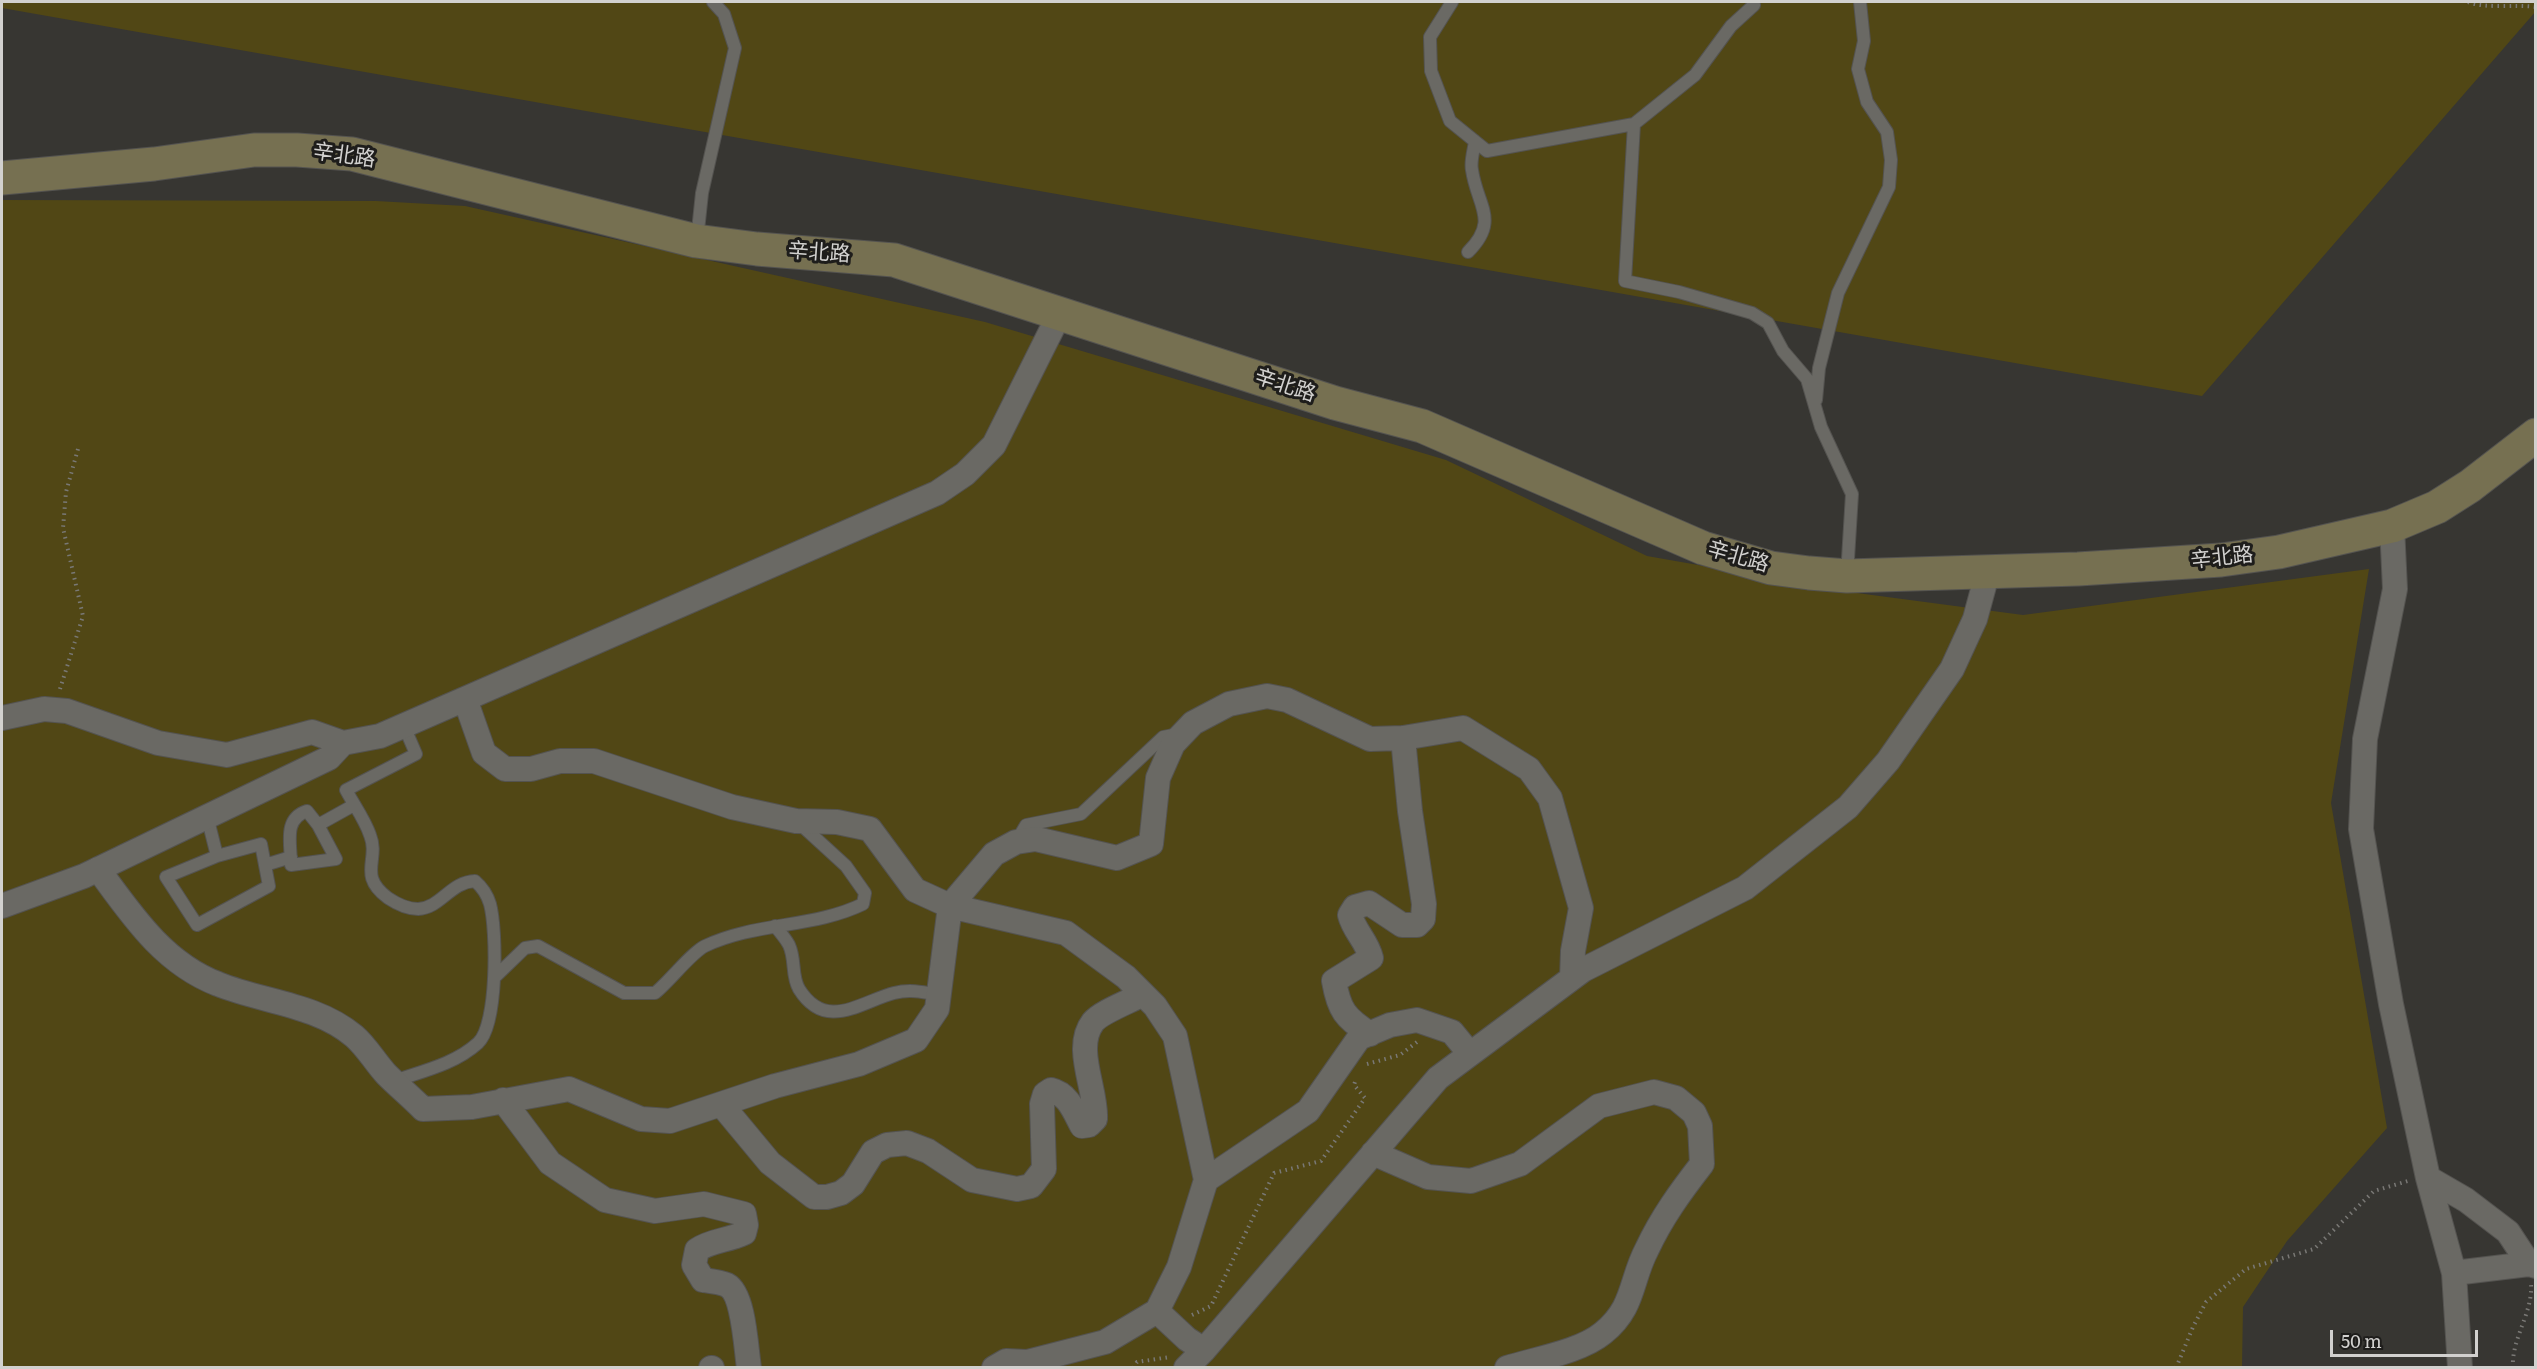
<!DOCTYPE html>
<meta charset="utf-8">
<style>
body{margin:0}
#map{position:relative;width:2537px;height:1369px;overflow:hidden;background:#373632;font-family:Literata,serif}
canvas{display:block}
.frame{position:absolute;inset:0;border:3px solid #d2d1cf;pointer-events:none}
.scale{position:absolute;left:2330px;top:1330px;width:148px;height:27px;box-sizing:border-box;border:3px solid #d2d1cf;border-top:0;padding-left:8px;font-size:18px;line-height:21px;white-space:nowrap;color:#d2d1cf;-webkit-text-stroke:4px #1e1d1b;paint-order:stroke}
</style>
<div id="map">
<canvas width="2537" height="1369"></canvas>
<div class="frame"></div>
<div class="scale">50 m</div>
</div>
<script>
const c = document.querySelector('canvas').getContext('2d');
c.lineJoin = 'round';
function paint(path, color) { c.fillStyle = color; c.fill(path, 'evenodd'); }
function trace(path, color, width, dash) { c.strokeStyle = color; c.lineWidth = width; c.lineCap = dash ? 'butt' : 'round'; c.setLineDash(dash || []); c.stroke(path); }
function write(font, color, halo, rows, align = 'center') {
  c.font = font + ' Literata,"Noto Sans SC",serif'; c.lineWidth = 6; c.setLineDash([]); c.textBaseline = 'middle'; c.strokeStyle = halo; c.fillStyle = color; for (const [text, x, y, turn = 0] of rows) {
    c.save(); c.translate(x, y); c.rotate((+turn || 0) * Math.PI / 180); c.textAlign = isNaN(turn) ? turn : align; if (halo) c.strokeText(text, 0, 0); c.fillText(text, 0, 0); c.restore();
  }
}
paint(new Path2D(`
 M2 2H2535L2536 11 2202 396 2 8Z
 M2 200 376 201 465 206 985 322 1446 460 1647 556 1857 593 2023 615 2369 569 2331 803 2387 1128 2287 1241 2243 1307 2242 1367 2 1368Z`), '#514715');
const service = new Path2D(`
 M1452 2 1430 37 1431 71 1450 121 1487 151 1634 124 1695 75 1731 26 1754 5 1753 2
 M1634 124 1625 281 1679 292 1752 313 1768 323 1783 351 1807 379 1821 427 1852 494 1847 575
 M697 240 702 193 735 48 724 14 713 2
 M1468 252C1500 220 1477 206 1472 170 1470 161 1474 150 1475 141
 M1816 400 1819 368 1838 293 1889 187 1891 160 1887 132 1867 102 1858 69 1864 41 1860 2
 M207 816 217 856 261 844 269 886 197 925 166 877 217 856
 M318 825 307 811C283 819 291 843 291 865L336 859 318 825 354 805
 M1016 842 1026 825 1081 814 1163 737 1178 734
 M265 865 291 857
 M775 926C780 932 786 939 789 945 796 960 791 975 799 989 826 1032 860 1002 894 993 910 989 923 992 939 995
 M495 977 525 948 538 946 624 993H655C669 982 692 952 705 946 755 922 814 928 863 904L865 893 846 866 799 823
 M394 1081C423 1071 455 1064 478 1043 498 1025 497 930 490 904 487 894 482 887 475 881 450 882 441 908 418 909 407 909 397 904 388 898 357 875 380 860 370 835 365 820 354 805 346 790L416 754 404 726`);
const minor = new Path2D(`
 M2392 526 2395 589 2365 739 2361 829 2391 1004 2428 1178 2454 1273 2460 1368
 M465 699 484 753 505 769H531L560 761H594L732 807 796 821 837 822 870 829 915 890 950 906 1066 933 1126 977 1155 1006 1175 1036 1206 1180 1179 1267 1157 1311 1105 1342 1027 1362 1006 1361 994 1368
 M2 718 44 709 67 711 158 743 227 755 312 732 343 743 380 736 937 493 965 474 994 445 1060 313
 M98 869C131 914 163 963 218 984 262 1002 316 1004 354 1036 366 1046 375 1062 386 1074 398 1086 411 1097 423 1109L472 1107 569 1089 641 1119 670 1121 775 1086 859 1064 916 1040 937 1009 950 906 994 854 1016 842 1036 839 1117 858 1151 844 1158 778 1173 744 1193 723 1229 704 1267 696 1287 700 1370 739 1403 738 1463 728 1529 769 1550 798 1581 908 1573 951 1572 978
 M2 906 84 876 329 758 343 743
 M1370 1034C1345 1018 1339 1010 1334 981L1371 958C1367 941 1354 931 1350 915L1355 907 1369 903 1402 925H1417L1423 919 1424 904 1410 811 1403 738
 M503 1100 550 1163 605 1200 655 1211 704 1204 744 1214 746 1225 744 1233C727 1241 712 1240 697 1250L694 1265 703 1280C710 1281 720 1282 727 1285 744 1294 746 1349 749 1368
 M721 1104 770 1163 814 1197H827L841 1193 853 1184 873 1152 887 1145 907 1143 928 1151 972 1180 1017 1189 1031 1186 1044 1169 1042 1104 1045 1094 1051 1090C1068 1094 1074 1111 1082 1126L1089 1125 1095 1119C1097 1090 1073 1048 1093 1022 1101 1012 1131 1001 1143 994
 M1373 1153 1428 1177 1471 1181 1520 1164 1599 1106 1654 1092 1676 1098 1694 1113 1700 1126 1702 1164C1681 1191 1662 1217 1647 1249 1630 1281 1635 1307 1603 1333 1580 1352 1535 1359 1507 1368
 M2428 1178 2466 1200 2508 1232 2529 1264
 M1206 1180 1308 1111 1359 1038 1390 1025 1417 1020 1452 1032 1470 1054
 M2454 1273 2529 1264 2536 1266
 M1157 1311 1187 1339 1204 1350
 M711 1368H712
 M1186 1368 1204 1350 1438 1078 1583 970 1745 888 1848 807 1888 761 1952 669 1975 619 1988 571`);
const secondary = new Path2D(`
 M2 178 154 164 254 150H297L352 154 696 241 757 249 894 260 1335 403 1422 426 1703 548 1771 568 1809 573 1847 576 2078 569 2221 560 2279 552 2392 526 2437 507 2470 486 2536 435`);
trace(service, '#545350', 14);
trace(minor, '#545350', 26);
trace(secondary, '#545350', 35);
trace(new Path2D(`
 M2468 2C2485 9 2516 4 2536 7
 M60 689 83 616 63 528 66 492 78 449
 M1367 1064 1400 1055 1417 1042
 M1192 1315 1211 1306 1274 1173 1321 1161 1365 1098 1354 1085 1355 1082
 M1133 1368 1137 1362 1170 1357
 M2176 1368 2193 1327 2206 1302 2246 1269 2314 1249 2374 1191 2408 1181
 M2513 1368C2511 1339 2533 1313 2531 1284`), '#797875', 4, [1.5, 4.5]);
trace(service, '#6a6964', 12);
trace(minor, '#6a6964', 24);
trace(secondary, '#767051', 33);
write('21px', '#d2d1cf', '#1e1d1b', [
 ["辛北路",344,156,8],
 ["辛北路",819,253,4],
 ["辛北路",1285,386,18],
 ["辛北路",1738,557,16],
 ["辛北路",2222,558,-6]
]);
</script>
